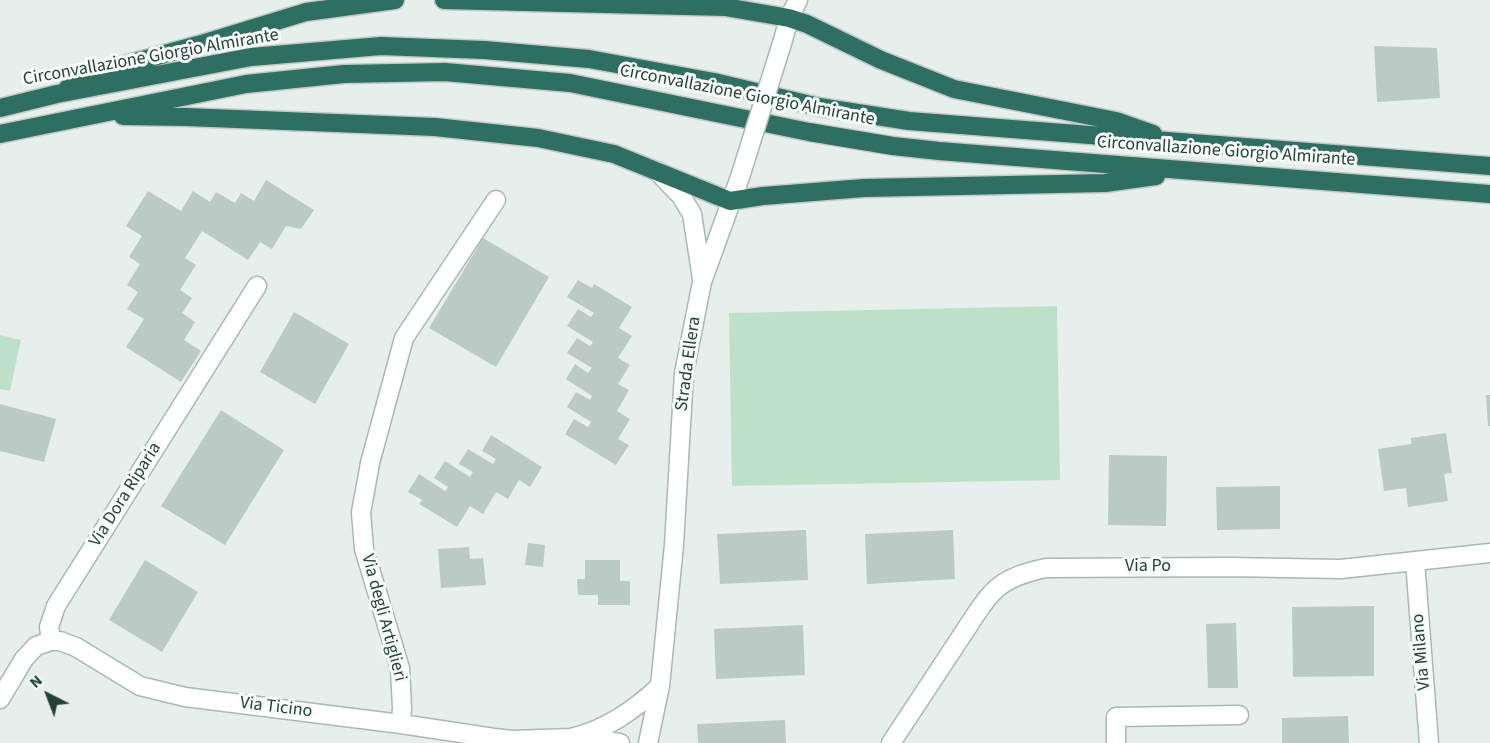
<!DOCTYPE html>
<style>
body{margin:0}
#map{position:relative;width:1490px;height:743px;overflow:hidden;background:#e6efeb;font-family:"Source Sans 3",sans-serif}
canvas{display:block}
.north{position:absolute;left:18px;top:665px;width:60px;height:60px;-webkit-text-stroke:4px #f7fbf9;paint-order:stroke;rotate:318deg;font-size:16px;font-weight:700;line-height:24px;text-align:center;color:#24423a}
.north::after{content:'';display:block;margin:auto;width:21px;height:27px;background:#24423a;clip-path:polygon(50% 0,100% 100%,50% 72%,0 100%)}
</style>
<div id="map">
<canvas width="1490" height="743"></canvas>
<div class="north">N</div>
</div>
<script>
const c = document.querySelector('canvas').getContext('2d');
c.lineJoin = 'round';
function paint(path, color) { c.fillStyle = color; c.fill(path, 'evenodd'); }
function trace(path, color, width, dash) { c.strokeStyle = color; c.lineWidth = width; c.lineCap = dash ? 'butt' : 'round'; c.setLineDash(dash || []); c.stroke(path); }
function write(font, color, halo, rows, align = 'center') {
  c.font = font + ' "Source Sans 3",sans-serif'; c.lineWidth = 6; c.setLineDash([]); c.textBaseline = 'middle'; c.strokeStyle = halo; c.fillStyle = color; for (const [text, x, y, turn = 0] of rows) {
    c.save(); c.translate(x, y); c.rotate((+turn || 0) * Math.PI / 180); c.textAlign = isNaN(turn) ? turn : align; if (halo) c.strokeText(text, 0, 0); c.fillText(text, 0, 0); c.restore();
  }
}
paint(new Path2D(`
 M1057 306 1060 480 732 486 729 313Z
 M0 335 21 340 10 391 0 389Z`), '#bfe0c8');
paint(new Path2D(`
 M1374 46 1437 48 1440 98 1377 102Z
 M266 180 314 210 301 229 286 226 272 249 260 242 248 260 202 231 185 258 196 265 180 290 192 298 182 313 195 322 184 340 201 351 181 382 126 347 144 319 127 309 138 292 127 285 140 264 129 257 142 236 126 226 148 191 181 211 193 191 210 202 216 192 235 203 241 193 254 201Z
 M483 238 549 277 496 367 429 328Z
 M578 280 592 288 594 284 632 307 619 328 632 336 618 358 630 365 618 384 629 390 617 411 630 419 618 439 629 445 616 465 565 434 574 419 588 427 591 422 567 407 576 392 590 400 592 396 566 379 575 364 588 373 592 368 567 353 577 338 590 346 593 342 567 326 578 309 591 317 594 313 567 297Z
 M294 312 349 344 315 404 260 372Z
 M1486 395H1490V426H1488Z
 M0 404 56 419 44 462 0 451Z
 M221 410 284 450 225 545 161 506Z
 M1446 433 1452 473 1444 474 1448 501 1408 507 1406 488 1384 491 1378 449 1411 444V438Z
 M491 435 542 467 530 487 519 480 508 499 496 492 483 514 470 506 457 527 419 504 422 500 408 492 419 474 445 491 448 487 434 478 445 461 470 477 473 472 459 464 468 449 493 464 496 459 482 451Z
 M1109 455 1167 456 1166 526 1108 525Z
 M1280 486V529L1217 530 1216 487Z
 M806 530 808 580 720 584 717 534Z
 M953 530 955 579 867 584 865 534Z
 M528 543 545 545 543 567 525 565Z
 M469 547 470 559 483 558 486 585 441 588 438 549Z
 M145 560 198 592 162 652 109 620Z
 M585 560H620V581H630V605H598V595H578L577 579H585Z
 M1374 606V676L1293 677 1292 607Z
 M1236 623 1238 688H1208L1206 624Z
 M803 625 805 675 716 679 714 629Z
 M1348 716 1349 743H1282V718Z
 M785 720 786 743H698L697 724Z`), '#bbcac4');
const minor = new Path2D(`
 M783 40 789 18 798 0
 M657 171 681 196 692 214 702 279
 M1415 561 1429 743
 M51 641 49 627 56 606 257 286
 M0 699 24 659 36 646 51 641H60L76 647 140 686 185 697 401 724 494 738 513 740 571 738C606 730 634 710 660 686
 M401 724 402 708 400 668 364 549 361 512 365 491 370 463 404 338 496 200
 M581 736 620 743
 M648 743 660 686 674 545 684 373 702 282 740 177
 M891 743 980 608C984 603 987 598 992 593 1005 578 1027 572 1046 568L1230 567 1341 569 1490 553
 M1116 743V717L1239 715`);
const highway = new Path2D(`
 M444 0 725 7 789 18 807 24 881 60 954 89 1116 121 1153 134
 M68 88 91 74 198 45 306 12 395 0
 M0 108 57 94 251 57 381 46 484 50 589 59 714 82 819 107 909 121 1490 166
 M123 116 186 117 435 127 538 138 614 154 730 201 763 196 864 188 1105 183 1156 176
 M0 134 246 84 344 74 445 72 570 83 809 132 893 146 939 151 1490 194`);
trace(minor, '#a8b8b2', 21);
trace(highway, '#c2cac8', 21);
trace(minor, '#fff', 18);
trace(highway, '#2f6f62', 18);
const minorBridge = new Path2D(`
 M740 177 783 40`);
trace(minorBridge, '#a8b8b2', 21, []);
trace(minorBridge, '#fff', 18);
write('18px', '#24423a', '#f7fbf9', [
 ["Circonvallazione Giorgio Almirante",151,58,-10],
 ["Circonvallazione Giorgio Almirante",747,96,11],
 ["Circonvallazione Giorgio Almirante",1226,152,4],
 ["Strada Ellera",689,364,-82],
 ["Via Dora Riparia",126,495,-58],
 ["Via Po",1148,567],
 ["Via degli Artiglieri",383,618,75],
 ["Via Milano",1422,652,-95],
 ["Via Ticino",276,708,7]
]);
</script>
